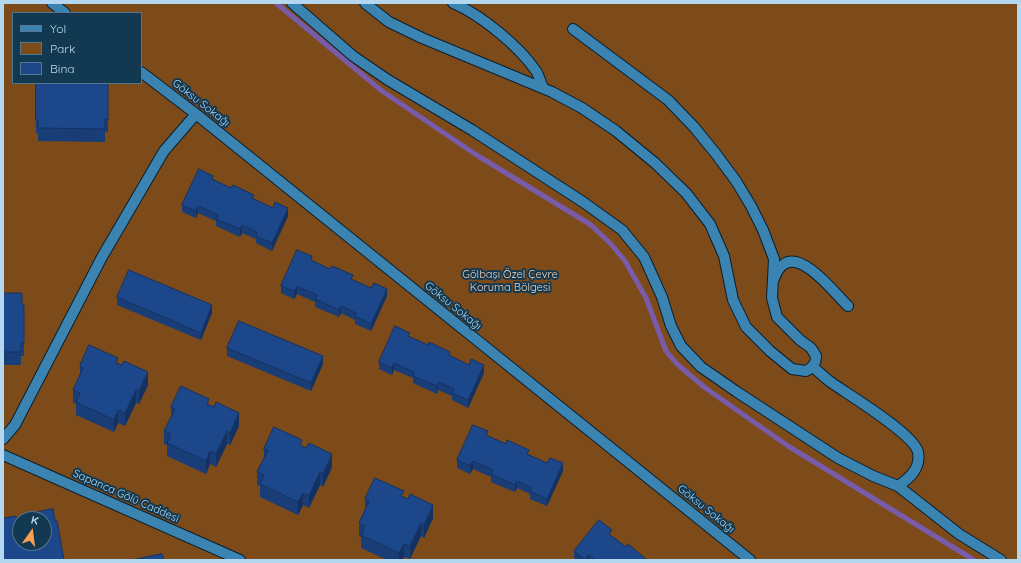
<!DOCTYPE html>
<meta charset="utf-8">
<style>
body{margin:0}
#map{position:relative;width:1021px;height:563px;overflow:hidden;background:#123951;font-family:Quicksand,sans-serif}
canvas{display:block}
.frame{position:absolute;inset:0;border:4px solid #b4d7f0;pointer-events:none}
.legend{position:absolute;left:12px;top:12px;width:130px;height:72px;box-sizing:border-box;background:#123951;border:1px solid #537891;margin:0;padding:5px 7px;list-style:none;font-size:12px;color:#b4d7f0}
.legend li{display:flex;align-items:center;gap:8px;height:20px}
.legend b{width:20px;border:1px solid #537891}
.north{position:absolute;left:12px;top:511px;width:40px;height:40px;box-sizing:border-box;background:#123951;border:1px solid #537891;border-radius:50%;rotate:14deg;font-size:11px;font-weight:700;line-height:16px;text-align:center;color:#b4d7f0}
.north::after{content:'';display:block;margin:auto;width:14px;height:18px;background:#fa9f4f;clip-path:polygon(50% 0,100% 100%,50% 72%,0 100%)}
</style>
<div id="map">
<canvas width="1021" height="563"></canvas>
<div class="frame"></div>
<ul class="legend">
<li><b style="height:5px;background:#3b84b2"></b>Yol</li>
<li><b style="height:11px;background:#7d4a1a"></b>Park</li>
<li><b style="height:11px;background:#1c478a"></b>Bina</li>
</ul>
<div class="north">K</div>
</div>
<script>
const c = document.querySelector('canvas').getContext('2d');
c.lineJoin = 'round';
function paint(path, color) { c.fillStyle = color; c.fill(path, 'evenodd'); }
function trace(path, color, width, dash) { c.strokeStyle = color; c.lineWidth = width; c.lineCap = dash ? 'butt' : 'round'; c.setLineDash(dash || []); c.stroke(path); }
function write(font, color, halo, rows, align = 'center') {
  c.font = font + ' Quicksand,sans-serif'; c.lineWidth = 4; c.setLineDash([]); c.textBaseline = 'middle'; c.strokeStyle = halo; c.fillStyle = color; for (const [text, x, y, turn = 0] of rows) {
    c.save(); c.translate(x, y); c.rotate((+turn || 0) * Math.PI / 180); c.textAlign = isNaN(turn) ? turn : align; if (halo) c.strokeText(text, 0, 0); c.fillText(text, 0, 0); c.restore();
  }
}
paint(new Path2D(`
 M3 3H1018V560H3ZM13 13H141V83H13ZM20 519H44V543H20Z`), '#7d4a1a');
trace(new Path2D(`
 M276 3 382 91 475 154 591 225 611 244 625 261 646 298 666 351 677 364 704 387 788 446 974 560`), '#785ba9', 5);
const minor = new Path2D(`
 M52 3 65 13
 M292 3 353 56 388 80 472 130 583 202 622 230 644 257 662 297 671 326 681 346 701 367 737 392 838 458 873 476 898 486 959 534 1001 560
 M365 3 389 22 422 38 552 92 582 108 616 131 655 163 686 193 710 224 724 256 733 300 746 327 770 351 792 369 806 371C813 367 816 364 816 356L811 348 800 340 777 317 772 298 774 259 763 230 751 206 736 181 716 154 694 127 668 100 573 29
 M453 3C481 15 519 46 536 71 539 76 541 83 543 88
 M141 72 196 114 750 560
 M774 279C776 273 779 267 784 264 803 251 836 295 848 306
 M813 367C819 372 825 378 832 383 849 395 914 434 918 452 921 468 910 478 898 486
 M3 439 15 425 102 257 164 151 196 114
 M3 455 240 560`);
trace(minor, '#081f2e', 12);
trace(minor, '#3b84b2', 10);
paint(new Path2D(`
 M36 83H108V132H105V142L38 141V133H36Z
 M213 180 288 216 272 251 256 243V239L242 233 240 237 216 226V221L198 213 196 218 182 212V205Z
 M312 261 387 296 371 331 355 324V320L341 313 339 317 315 307V302L297 294 294 299 281 293V286Z
 M3 293 22 304 24 305V356H21V365H3Z
 M117 297 212 313 201 340 117 305Z
 M410 337 484 373 468 408 452 400V396L438 390 437 394 413 383V378L394 370 392 375 379 369V362Z
 M227 348 323 364 311 391 227 356Z
 M118 364 148 385 139 404 136 403 125 426 118 423 114 432 76 415V404L73 402V390L80 376V366Z
 M209 405 239 426 230 445 227 444 216 467 210 464 206 474 167 456V445L164 444V431L171 417V407Z
 M488 436 563 471 547 506 530 499V494L517 488 515 492 491 482V477L473 469 470 474 457 468V460Z
 M302 446 332 467 323 487 320 485 309 508 303 505 298 515 260 497V486L257 485V472L264 458V449Z
 M404 497 433 518 424 538 421 536 410 559 404 557 402 560H387L361 548V537L359 536V523L365 509V499Z
 M612 536 626 547 646 560H576L574 558V551Z`), '#183d77');
paint(new Path2D(`
 M198 206V213L196 218V211Z
 M288 208V216L272 251V243Z
 M242 225V233L240 237V229Z
 M297 286V294L294 299V291Z
 M387 289V296L371 331V324Z
 M212 305V313L201 340V333Z
 M341 306V313L339 317V310Z
 M323 356V364L311 391V383Z
 M394 363V370L392 375V368Z
 M484 365V373L468 408V400Z
 M148 372V385L139 404V391Z
 M438 382V390L437 394V386Z
 M136 390V403L125 426V413Z
 M118 410V423L114 432V420Z
 M239 413V426L230 445V433Z
 M227 431V444L216 467V454Z
 M210 451V464L206 474V461Z
 M332 454V467L323 487V474Z
 M473 461V469L470 474V466Z
 M563 463V471L547 506V499Z
 M320 472V485L309 508V496Z
 M517 481V488L515 492V485Z
 M303 493V505L298 515V502Z
 M433 505V518L424 538V525Z
 M421 523V536L410 559V546Z
 M404 544V557L402 560H399V553Z
 M589 555V560H585Z`), '#143261');
const building = new Path2D(`
 M36 83H108V120L105 119V129L38 128V120H36Z
 M199 169 213 176 212 179 231 188 233 185 254 195 252 198 273 208 275 202 288 208 272 243 256 236 257 232 242 225 240 229 216 219 218 215 198 206 196 211 182 205Z
 M297 250 312 256 311 260 330 269 332 266 353 275 351 279 371 288 374 283 387 289 371 324 355 316 356 313 341 306 339 310 315 299 317 295 297 286 294 291 281 286Z
 M129 270 212 305 201 333 117 297Z
 M3 293H22V304L24 305V343H21V352H3Z
 M239 321 323 356 311 383 227 348Z
 M395 326 410 333 408 336 428 345 429 342 450 352 449 355 469 365 471 359 484 365 468 400 452 393 454 389 438 382 437 386 413 376 414 372 394 363 392 368 379 362Z
 M89 345 118 358 116 363 122 365 124 361 148 372 139 391 136 390 125 413 118 410 114 420 76 402 80 393 73 390 83 368 80 366Z
 M181 386 209 399 207 404 214 407 216 402 239 413 230 433 227 431 216 454 210 451 206 461 167 443 171 434 164 431 175 409 171 407Z
 M473 425 488 431 486 435 506 444 507 440 529 450 527 454 547 463 550 458 563 463 547 499 530 491 532 488 517 481 515 485 491 474 493 470 473 461 470 466 457 460Z
 M274 427 302 440 300 445 306 448 309 443 332 454 323 474 320 472 309 496 303 493 298 502 260 484 264 475 257 472 268 450 264 449Z
 M375 478 404 491 401 496 408 499 410 494 433 505 424 525 421 523 410 546 404 544 399 553 361 535 365 526 359 523 369 501 365 499Z
 M53 509 55 521H57L64 560H3V518L16 516 17 519 23 518 22 515ZM20 519H44V543H20Z
 M599 520 612 530 609 534 626 547 628 544 646 559 645 560H595L589 555 585 560 574 551Z
 M162 554 164 560H132Z`);
paint(building, '#1c478a');
trace(building, '#143261', 1);
write('11px', '#b4d7f0', '#123951', [
 ["Göksu Sokağı",201,103,38],
 ["Göksu Sokağı",453,306,39],
 ["Sapanca Gölü Caddesi",126,496,24],
 ["Göksu Sokağı",706,509,39]
]);
write('11px', '#fad2b3', '#123951', [
 ["Gölbaşı Özel Çevre",510,275],
 ["Koruma Bölgesi",510,288]
]);
</script>
